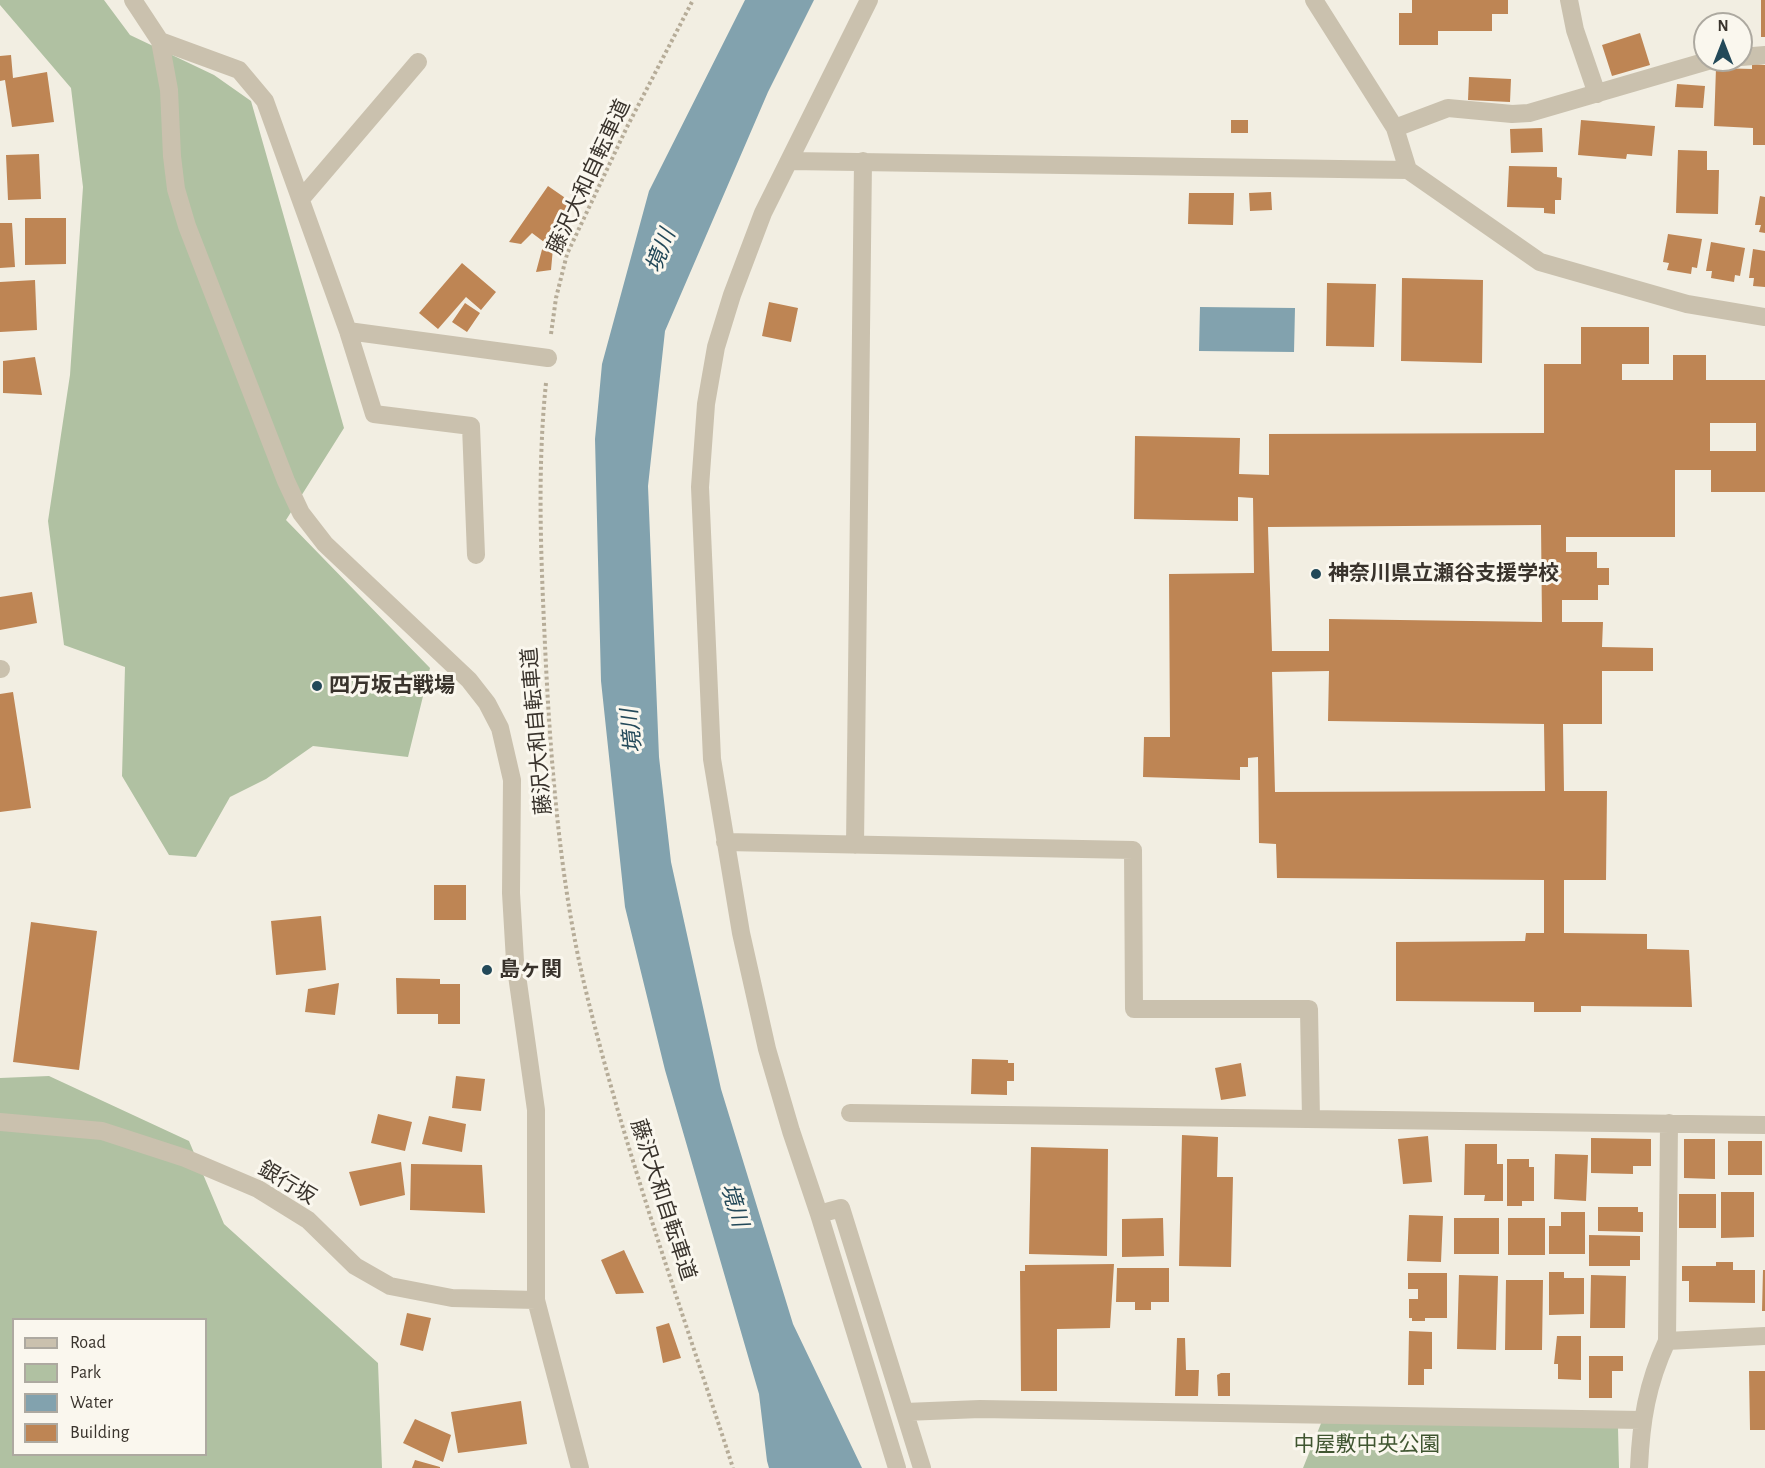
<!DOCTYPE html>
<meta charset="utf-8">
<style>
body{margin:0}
#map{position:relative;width:1765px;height:1468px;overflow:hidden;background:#f2eee2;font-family:"Alegreya Sans",sans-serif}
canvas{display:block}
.legend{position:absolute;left:12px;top:1318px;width:195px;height:138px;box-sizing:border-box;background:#faf7ee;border:2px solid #ada9a0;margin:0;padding:8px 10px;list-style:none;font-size:18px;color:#39332c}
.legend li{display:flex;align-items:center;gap:12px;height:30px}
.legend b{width:30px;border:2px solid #ada9a0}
.north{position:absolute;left:1693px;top:12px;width:60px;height:60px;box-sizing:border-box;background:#faf7ee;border:2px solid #ada9a0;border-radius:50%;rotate:0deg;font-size:16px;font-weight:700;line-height:24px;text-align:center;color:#39332c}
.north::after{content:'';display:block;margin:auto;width:21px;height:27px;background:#234959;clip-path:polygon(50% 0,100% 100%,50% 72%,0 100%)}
</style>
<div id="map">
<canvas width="1765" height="1468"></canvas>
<ul class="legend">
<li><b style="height:8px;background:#cac1ae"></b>Road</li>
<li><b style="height:16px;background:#b0c1a2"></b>Park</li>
<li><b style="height:16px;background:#82a2ae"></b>Water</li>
<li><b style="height:16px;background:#be8554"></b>Building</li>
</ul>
<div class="north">N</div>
</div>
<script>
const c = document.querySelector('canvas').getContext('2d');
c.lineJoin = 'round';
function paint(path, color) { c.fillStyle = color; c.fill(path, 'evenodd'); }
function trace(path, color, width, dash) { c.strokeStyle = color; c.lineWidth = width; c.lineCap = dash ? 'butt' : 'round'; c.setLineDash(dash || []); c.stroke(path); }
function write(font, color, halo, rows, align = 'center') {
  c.font = font + ' "Alegreya Sans","Noto Sans JP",sans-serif'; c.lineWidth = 6; c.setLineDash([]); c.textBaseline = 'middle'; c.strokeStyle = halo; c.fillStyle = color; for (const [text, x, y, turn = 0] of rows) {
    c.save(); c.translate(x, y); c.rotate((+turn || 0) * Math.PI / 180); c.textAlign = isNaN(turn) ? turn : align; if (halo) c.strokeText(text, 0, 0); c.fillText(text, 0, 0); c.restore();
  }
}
paint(new Path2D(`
 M0 0H104L130 35 214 75 251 101 344 428 286 520 430 668 408 757 313 746 266 779 230 797 196 857 169 855 122 776 125 667 64 645 48 521 70 375 83 187 71 88 0 5Z
 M49 1076 189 1141 224 1224 378 1363 382 1468H0V1078ZM14 1320H206V1454H14Z
 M1322 1421 1618 1428 1619 1468H1303Z`), '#b0c1a2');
paint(new Path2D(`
 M745 0H814L768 92 665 331 648 486 659 757 671 862 721 1089 793 1324 862 1468H769L767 1461 759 1394 665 1070 625 907 601 681 595 439 602 364 649 191Z
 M1200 307 1295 308 1294 352 1199 351Z`), '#82a2ae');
paint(new Path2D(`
 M1412 0H1508V14H1492V31H1438V45H1399V13H1412Z
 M1761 0H1765V37H1761Z
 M1640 33 1650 65 1612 76 1602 45Z
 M11 55 13 78 47 72 54 122 12 127 5 80 0 81V56Z
 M1752 64 1765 65V145H1753V128L1714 126 1716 68 1752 69Z
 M1469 77 1511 79 1510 102 1468 100Z
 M1677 84 1705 86 1703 108 1675 107Z
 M1231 120H1248V133H1231Z
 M1581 120 1655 126 1652 156 1627 154 1626 159 1578 155Z
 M1542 128 1543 152 1511 153 1510 129Z
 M1678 150 1707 151V170H1719L1718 214 1676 213Z
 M39 154 41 199 8 200 6 155Z
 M1509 166 1557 167V177L1562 178 1561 200H1555V214L1544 213V208L1507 207Z
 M548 186 574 204 557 249 553 248 551 270 536 272 544 242 532 233 521 244 509 242Z
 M1271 192 1272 210 1250 211 1249 193Z
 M1189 193H1234L1233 225 1188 224Z
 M1760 196 1765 197V233L1759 232 1761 225H1755Z
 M25 218H66V264L25 265Z
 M0 223H12L15 267 0 268Z
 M1668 234 1702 239 1697 268 1692 267 1691 274 1667 270 1669 263 1663 262Z
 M1711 242 1745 248 1740 276 1735 275 1734 282 1711 278 1712 271H1706Z
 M1753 249 1765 251V287L1753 286 1754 278H1749Z
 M462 263 496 292 481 310 466 297 438 329 419 313Z
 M1402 278 1483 280 1482 363 1401 361Z
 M35 280 37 330 0 332V282Z
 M1327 283 1376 284 1374 347 1326 346Z
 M769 302 798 308 791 342 762 336Z
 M465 303 480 313 467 332 452 322Z
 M1581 327H1649V364H1622V380H1673V355H1706V380H1765V492H1711V470H1675V537H1566V552H1597V568H1609V585H1598V600H1562V622H1603L1602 647 1653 648V671H1602V724H1563L1564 791H1607L1606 880H1564V933L1647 934V949L1689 950 1692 1007 1581 1006V1012H1534V1002L1396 1001V942L1525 941 1526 933H1544V880L1277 878 1276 844 1259 843 1258 757 1248 758V767H1240V780L1143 777 1144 737H1170L1169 574 1254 573 1253 498 1238 497V521L1134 519 1135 436 1240 438 1239 474 1269 475V434L1544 433V364H1581ZM1710 423H1756V451H1710ZM1541 525 1542 622 1329 619V651H1272L1268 527ZM1329 671 1328 721 1544 724 1545 791 1275 792 1272 672Z
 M35 357 42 395 3 393V361Z
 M32 592 37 623 0 630V597Z
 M13 692 31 808 0 812V694Z
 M434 885H466V920H434Z
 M321 916 326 970 276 975 271 921Z
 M31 922 97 931 79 1070 13 1062Z
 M396 978 440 979V984H460V1024H438V1014H397Z
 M339 983 335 1015 305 1012 308 989Z
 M972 1059 1008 1060V1063H1014V1081H1007V1095L971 1094Z
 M1241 1063 1246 1096 1221 1100 1215 1068Z
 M456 1076 485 1079 481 1111 452 1108Z
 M378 1114 412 1122 405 1151 371 1143Z
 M429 1116 466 1124 462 1152 422 1144Z
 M1182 1135 1218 1137 1217 1177H1233L1231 1267 1179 1266Z
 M1428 1136 1432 1182 1403 1184 1398 1139Z
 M1591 1138 1651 1139V1166H1633V1174L1591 1173Z
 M1684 1139H1715V1179L1684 1178Z
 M1728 1141H1762V1175H1728Z
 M1465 1144H1497V1164H1503V1201H1484L1485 1195H1464Z
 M1031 1147 1108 1149 1107 1256 1029 1254Z
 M1555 1154 1588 1155 1586 1201 1554 1199Z
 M1507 1159H1529V1167H1534V1201H1522V1206H1507Z
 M401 1162 405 1195 360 1206 349 1172Z
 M411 1164 482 1165 485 1213 410 1210Z
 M1721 1192H1754V1237L1721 1238Z
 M1679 1194H1716V1228H1679Z
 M1598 1207H1638V1212H1643V1232L1598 1231Z
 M1561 1212H1585V1254H1549V1226H1561Z
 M1409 1215 1443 1216 1441 1262 1407 1261Z
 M1163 1218 1164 1256 1122 1257V1219Z
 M1454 1218H1499V1254H1454Z
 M1508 1218H1545V1255H1508Z
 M1589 1235 1640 1236V1260H1630V1266H1589Z
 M624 1250 644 1293 616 1294 601 1260Z
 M1716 1262H1733V1270H1755V1303L1689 1302V1281H1682V1266H1716Z
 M1114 1264 1110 1328 1057 1329V1391H1021L1020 1271H1025V1265Z
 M1117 1268H1169V1302H1151V1310H1135V1302H1116Z
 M1763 1270H1765V1311H1762Z
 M1549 1272H1564V1278H1584V1314L1549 1315Z
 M1408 1273H1447V1318H1425V1321H1412V1318H1409V1299H1418V1289H1408Z
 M1459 1275 1498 1276 1496 1350 1457 1349Z
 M1591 1275 1626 1276 1625 1328H1590Z
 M1506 1280H1543L1542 1350H1505Z
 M407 1313 431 1318 423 1351 400 1345Z
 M669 1323 681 1358 663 1363 656 1327Z
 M1409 1331 1432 1332V1369H1424V1385H1408Z
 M1557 1336H1581V1380L1558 1379V1364H1554Z
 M1177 1338H1185L1186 1370H1199L1198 1396H1175Z
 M1589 1356H1623V1371H1612V1398H1589Z
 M1749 1371H1765V1430H1750Z
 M1221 1373H1230V1396H1218L1217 1375Z
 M521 1401 527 1444 458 1453 451 1412Z
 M415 1419 451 1435 443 1462 403 1443Z
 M415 1460 440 1467V1468H412Z`), '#be8554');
trace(new Path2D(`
 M551 334 556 298 567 254 627 127 693 0
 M546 383C537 470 541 558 545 645 550 754 559 877 584 983 623 1147 681 1307 733 1468`), '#b6ac98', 4, [3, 3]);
trace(new Path2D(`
 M133 0 160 41 169 90 172 156 176 189 187 226 286 481 301 513 325 544 469 680 487 703 500 728 512 780 511 893 515 961 536 1110V1300L580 1468
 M869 0 763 213 732 295 716 347 706 404 700 487 712 759 741 933 767 1049 791 1131 819 1214 897 1468
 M1314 0 1395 128 1408 170 1540 262 1687 304 1765 317
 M1569 0 1575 30 1597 94
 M160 41 239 70 265 101 348 331 374 414 471 426 476 555
 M1741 57 1765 55
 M1395 128 1448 108 1512 114 1529 113 1711 60
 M789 161 1408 170
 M301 199 418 62
 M348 331 548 358
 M0 669H1
 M725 842 1133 850 1134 1009H1309L1311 1119
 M855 845 863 161
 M850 1113 1765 1125
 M0 1122 102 1131 185 1158 258 1189 308 1220 355 1266 390 1286 452 1298 536 1300
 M819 1214 841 1208 922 1468
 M1667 1341 1765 1336
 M905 1412 980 1409 1641 1420
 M1639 1468C1641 1421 1647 1384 1667 1341L1669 1123`), '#cac1ae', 18);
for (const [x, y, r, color] of [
 [1316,574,6,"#234959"],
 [317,686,6,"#234959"],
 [487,970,6,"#234959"]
]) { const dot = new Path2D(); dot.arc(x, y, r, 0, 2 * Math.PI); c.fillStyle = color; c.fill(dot); trace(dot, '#faf7ee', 2); }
write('21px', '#39332c', '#faf7ee', [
 ["藤沢大和自転車道",589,177,-65],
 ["藤沢大和自転車道",537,731,-95],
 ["銀行坂",287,1183,31],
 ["藤沢大和自転車道",663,1200,72]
]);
write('bold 21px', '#39332c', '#faf7ee', [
 ["神奈川県立瀬谷支援学校",1328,574],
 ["四万坂古戦場",329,686],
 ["島ヶ関",499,970]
], 'left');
write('21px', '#405631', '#faf7ee', [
 ["中屋敷中央公園",1367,1445]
]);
write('italic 22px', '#234959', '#faf7ee', [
 ["境川",661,251,-69],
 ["境川",632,731,-96],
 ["境川",734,1205,73]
]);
</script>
